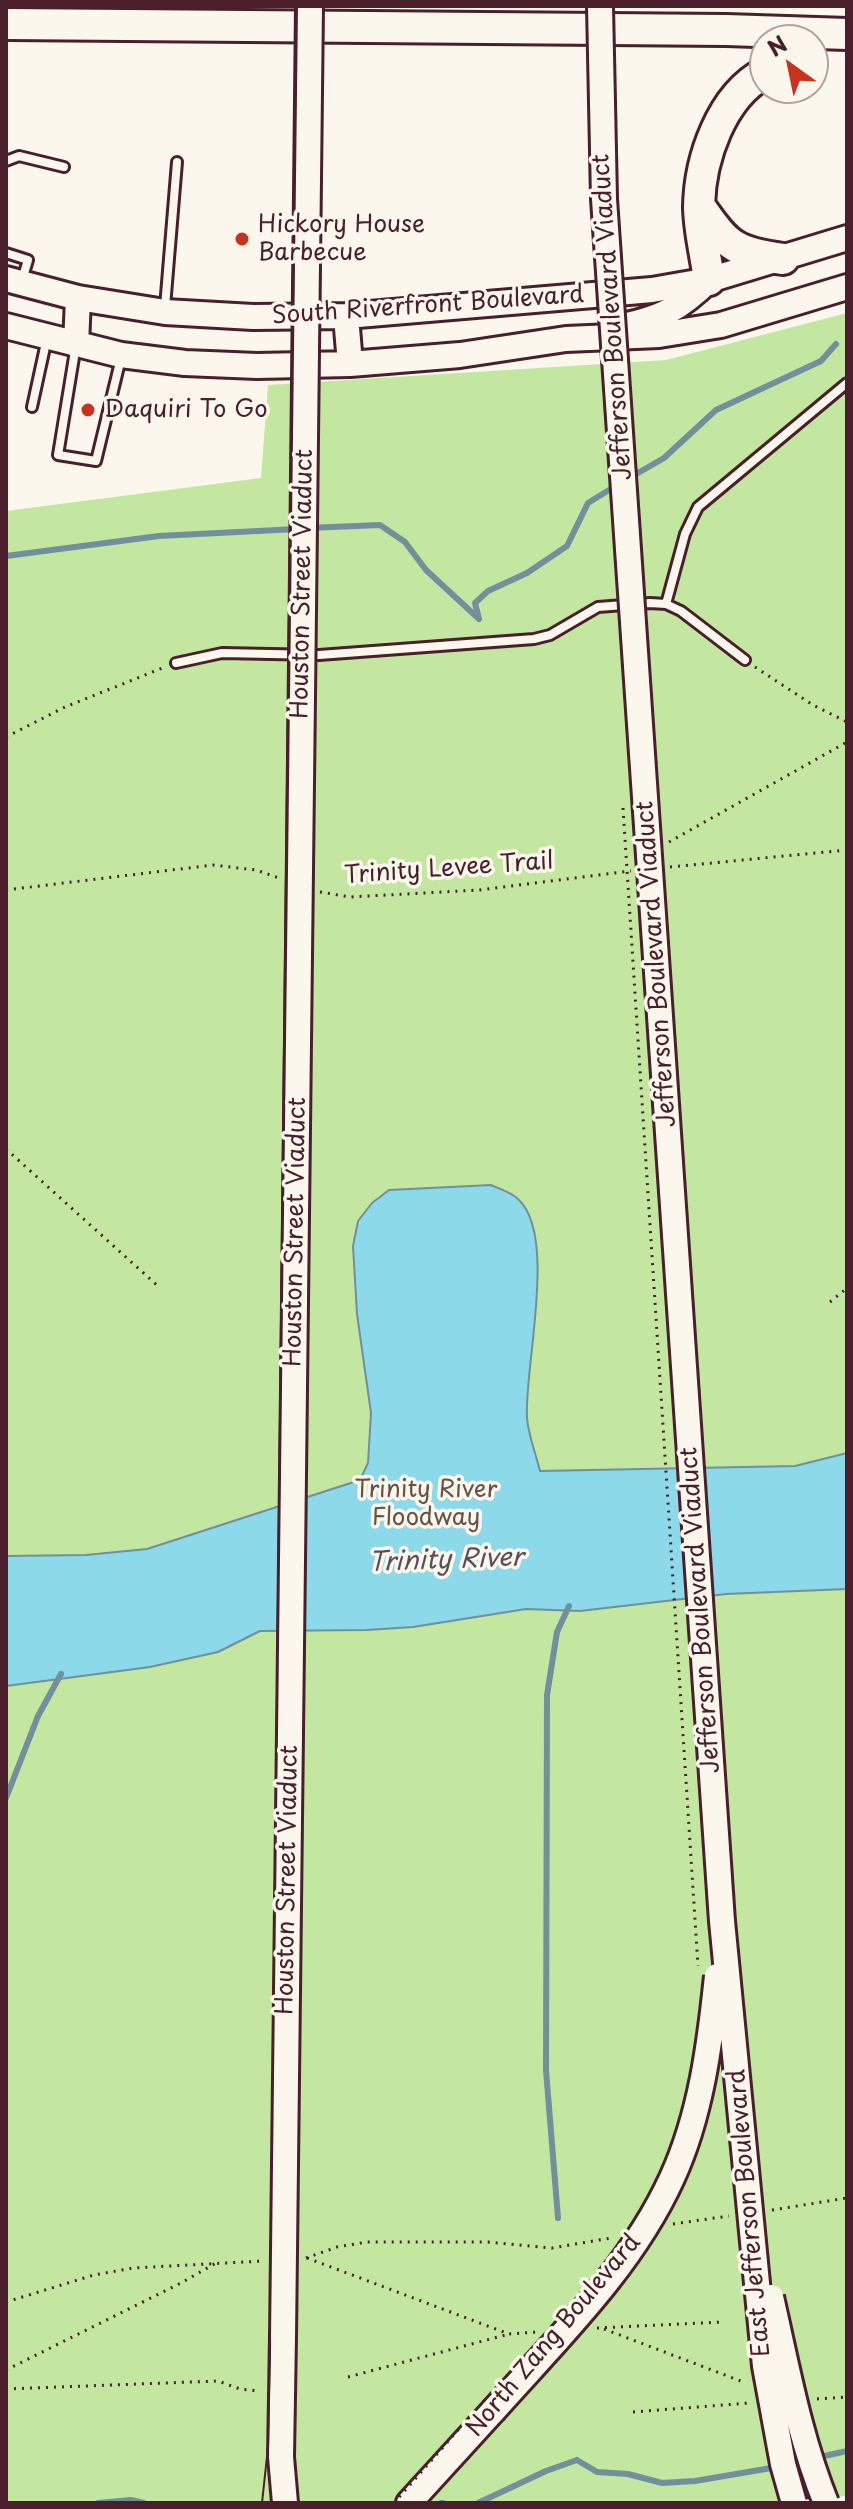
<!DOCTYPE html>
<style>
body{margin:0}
#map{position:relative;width:853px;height:2509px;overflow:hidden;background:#fbf7ec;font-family:"Playpen Sans",sans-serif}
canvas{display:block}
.frame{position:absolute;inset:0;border:8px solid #4a1f2b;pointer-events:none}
.north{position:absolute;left:749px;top:24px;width:80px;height:80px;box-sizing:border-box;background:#fbf7ec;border:2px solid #b4a19f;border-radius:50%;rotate:327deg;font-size:22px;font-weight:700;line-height:32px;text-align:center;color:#4a1f2b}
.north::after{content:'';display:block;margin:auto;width:28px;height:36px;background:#c8321e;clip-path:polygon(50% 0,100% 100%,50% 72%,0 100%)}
</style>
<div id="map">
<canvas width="853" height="2509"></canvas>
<div class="frame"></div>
<div class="north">N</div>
</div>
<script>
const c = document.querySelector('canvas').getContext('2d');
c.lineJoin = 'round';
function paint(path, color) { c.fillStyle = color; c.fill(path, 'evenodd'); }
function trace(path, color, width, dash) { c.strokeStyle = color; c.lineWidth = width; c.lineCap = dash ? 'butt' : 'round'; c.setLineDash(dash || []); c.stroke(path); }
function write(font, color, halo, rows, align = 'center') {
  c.font = font + ' "Playpen Sans",sans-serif'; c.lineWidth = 7; c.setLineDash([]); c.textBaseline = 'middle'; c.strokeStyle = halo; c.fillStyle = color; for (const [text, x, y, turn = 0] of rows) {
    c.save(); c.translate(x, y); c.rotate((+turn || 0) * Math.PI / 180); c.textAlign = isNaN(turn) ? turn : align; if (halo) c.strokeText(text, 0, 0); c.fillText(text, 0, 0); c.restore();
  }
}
paint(new Path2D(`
 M847 313V2496L746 2503H6V511L261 478 268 385 666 360Z`), '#c3e7a0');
const water = new Path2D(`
 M491 1185C500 1189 511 1192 518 1199 558 1235 524 1368 527 1417 528 1435 536 1454 540 1471L795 1466 847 1453V1589L726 1594 580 1611 526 1609 413 1627 367 1630 260 1631 218 1652 150 1667 6 1686V1556L86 1555 147 1549 360 1480 368 1463 371 1413 357 1314 353 1246 358 1221 372 1203 389 1190Z`);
paint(water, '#8bd9e9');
trace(water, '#718f9d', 2);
trace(new Path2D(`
 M631 477 664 458 716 410 821 361 836 344
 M308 528 380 525 405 542 426 570 479 619
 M6 556 159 536 297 529
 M479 619 475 603 488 591 527 573 567 546 588 503 617 485
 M6 1798 38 1716 61 1674
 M558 2218 546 2070 547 1695 557 1632 569 1606
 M815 2458 847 2451
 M577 2460 597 2472 628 2474 662 2483 695 2481 777 2467
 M98 2503 131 2500 144 2503
 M441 2503H443
 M478 2503 546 2471 577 2460`), '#718f9d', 6);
const lane = new Path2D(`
 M6 161 19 156 64 167
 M6 253 28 260 22 280
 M165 307 177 162
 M76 345 58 455 96 461 121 358
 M32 407 47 338
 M666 604 685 534 698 507 847 383
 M176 663 222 653 319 655 534 639 550 635 598 607 650 603 666 604 681 611 745 660`);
const secondary = new Path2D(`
 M6 279 78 298 165 312 253 317 346 316 652 290 709 280 847 238
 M346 316 350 364
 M6 326 121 355 185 363 257 366 350 364 460 355 566 339 659 335 721 325 847 287
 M623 326C663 317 679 309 709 280
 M76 345 78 298
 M283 2336 281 2457 285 2503
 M409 2503 493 2411`);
const highway = new Path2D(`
 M6 24 726 30 847 34
 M701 208C727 246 736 253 783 259
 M709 280C706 256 699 230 699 206 700 159 721 96 765 73`);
trace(lane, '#4a1f2b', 14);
trace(secondary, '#4a1f2b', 30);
trace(highway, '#4a1f2b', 36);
trace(new Path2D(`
 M755 667 813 705 847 722
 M6 737 65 707 165 667
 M669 842 847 742
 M670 867 847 850
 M6 890 213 865 256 870 279 878
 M320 892 350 897 479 890 631 871
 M6 1149 159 1287
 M830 1302 847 1288
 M772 2210 847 2198
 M673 2224 729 2216
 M306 2258 337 2247 367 2242H488L552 2248 611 2238
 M307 2258 509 2334 537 2332
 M6 2302 94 2275 133 2268 263 2261
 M597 2328 722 2322
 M604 2329 746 2383
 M6 2370 181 2283 216 2263
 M348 2377 509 2334
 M6 2389 218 2381 240 2389 260 2391
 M817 2399 847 2397
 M633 2412 749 2403`), '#4a1f2b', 3, [2, 6]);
trace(lane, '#fbf7ec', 8);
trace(secondary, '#fbf7ec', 24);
trace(highway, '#fbf7ec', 30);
trace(new Path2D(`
 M262 2503 268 2447 270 2351 295 6`), '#4a1f2b', 2);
const secondaryBridge = new Path2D(`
 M600 6 604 199 722 1921 765 2366 783 2464 794 2503
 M771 2297C787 2367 799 2436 826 2503
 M283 2336 310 6
 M493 2411C557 2339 631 2268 672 2178 701 2115 710 2044 717 1976`);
trace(secondaryBridge, '#4a1f2b', 30, []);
trace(new Path2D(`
 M623 808 698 1966
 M394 2503 473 2413`), '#4a1f2b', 3, [2, 6]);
trace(secondaryBridge, '#fbf7ec', 24);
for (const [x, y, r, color] of [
 [242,239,8,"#c8321e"],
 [88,410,8,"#c8321e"]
]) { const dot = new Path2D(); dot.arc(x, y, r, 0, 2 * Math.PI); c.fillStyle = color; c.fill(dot); trace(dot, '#fbf7ec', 3); }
write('24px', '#4a1f2b', '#fbf7ec', [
 ["Hickory House",258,225],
 ["Barbecue",258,253],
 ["Daquiri To Go",104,410]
], 'left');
write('24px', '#4a1f2b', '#fbf7ec', [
 ["South Riverfront Boulevard",428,306,-4],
 ["Jefferson Boulevard Viaduct",613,317,-94],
 ["Houston Street Viaduct",303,584,-89],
 ["Trinity Levee Trail",449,869,-4],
 ["Jefferson Boulevard Viaduct",657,964,-94],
 ["Houston Street Viaduct",296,1232,-89],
 ["Jefferson Boulevard Viaduct",701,1610,-94],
 ["Houston Street Viaduct",288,1880,-89],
 ["East Jefferson Boulevard",750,2213,-95],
 ["North Zang Boulevard",554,2336,-50]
]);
write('24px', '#685148', '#fbf7ec', [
 ["Trinity River",426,1490],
 ["Floodway",426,1518]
]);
write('italic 26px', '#5a4e5a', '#fbf7ec', [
 ["Trinity River",446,1561,-2]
]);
</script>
